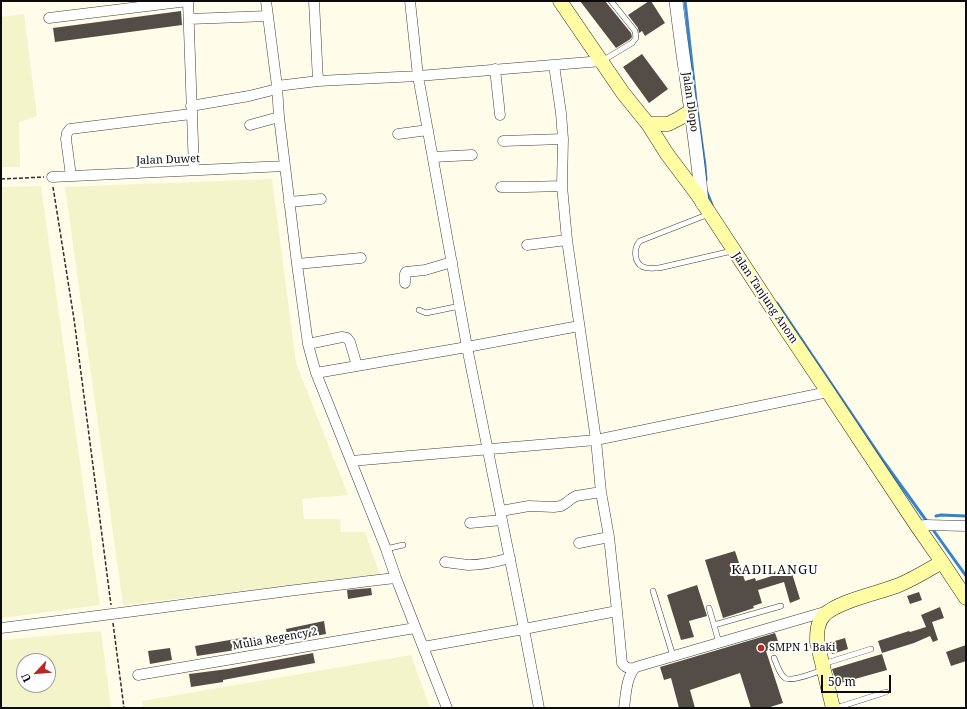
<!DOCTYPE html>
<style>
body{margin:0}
#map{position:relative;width:967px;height:709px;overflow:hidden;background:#fffce9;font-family:"Noto Serif",serif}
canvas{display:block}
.frame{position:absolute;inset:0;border:2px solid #0b0b0b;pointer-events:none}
.north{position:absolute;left:16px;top:653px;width:40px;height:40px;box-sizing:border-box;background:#fff;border:1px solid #9d9d9d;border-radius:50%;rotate:244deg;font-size:11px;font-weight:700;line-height:16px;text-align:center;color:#0b0b0b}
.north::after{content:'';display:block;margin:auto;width:14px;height:18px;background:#bb2723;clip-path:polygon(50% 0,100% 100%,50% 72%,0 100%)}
.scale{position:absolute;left:821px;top:675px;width:70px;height:18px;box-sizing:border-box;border:2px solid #0b0b0b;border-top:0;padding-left:5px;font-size:12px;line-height:14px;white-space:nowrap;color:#0b0b0b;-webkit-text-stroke:3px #fff;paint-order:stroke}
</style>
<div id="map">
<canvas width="967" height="709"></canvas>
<div class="frame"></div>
<div class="north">U</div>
<div class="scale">50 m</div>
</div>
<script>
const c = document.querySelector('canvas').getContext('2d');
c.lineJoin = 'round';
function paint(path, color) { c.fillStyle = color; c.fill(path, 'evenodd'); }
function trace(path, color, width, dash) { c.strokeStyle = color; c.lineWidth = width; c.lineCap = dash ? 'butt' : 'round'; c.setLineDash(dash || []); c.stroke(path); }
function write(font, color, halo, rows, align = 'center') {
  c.font = font + ' "Noto Serif",serif'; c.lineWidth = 4; c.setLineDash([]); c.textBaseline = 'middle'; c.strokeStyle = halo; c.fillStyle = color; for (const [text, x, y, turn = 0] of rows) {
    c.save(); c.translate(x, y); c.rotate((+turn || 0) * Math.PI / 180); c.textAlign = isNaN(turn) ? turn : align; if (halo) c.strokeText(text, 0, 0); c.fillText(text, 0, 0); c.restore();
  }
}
paint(new Path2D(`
 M24 14 37 116 19 122 20 167H1V17Z
 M272 179 296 363 348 495 302 499 304 519H340L341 532H365L380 575 123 605 65 187Z
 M41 186 100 605 1 618V187Z
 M101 631 111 708H1V640ZM24 661H48V685H24Z
 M411 655 430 708H143L142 701Z`), '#f4f4ca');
trace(new Path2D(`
 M685 1 696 101 705 166 706 180
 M707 192 712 205
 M777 303 884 462 928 523
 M936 516 941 515 966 516
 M931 527 966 576`), '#3485ce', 3);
paint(new Path2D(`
 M580 1H605L631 33 632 37 629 40 616 48Z
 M649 1H651L665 23 645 36 642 31 639 33 638 28 628 15Z
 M181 11 182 25 55 42 53 28Z
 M642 54 668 89 649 103 623 67Z
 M735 551 745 581 755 578 756 581 791 570 800 599 790 603 784 582 758 590 762 603 753 606 754 608 723 618 705 560Z
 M697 585 707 616 689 621 694 637 681 640 667 595Z
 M371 588 372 595 348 599 347 590Z
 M919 592 922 600 910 604 907 596Z
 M940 607 944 618 932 622 938 640 933 642 930 636 914 643 882 653 878 641 909 631 910 632 926 627 921 615Z
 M324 621 326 634 288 641 286 629Z
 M775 633 780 647 766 651 783 703 767 708H751L740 673 690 690 695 708H679L671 678 664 680 660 667Z
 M253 636 255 647 197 656 195 646Z
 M845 638 848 649 832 654 828 643Z
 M966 645V661L951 666 946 652Z
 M170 648 172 660 150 664 148 651Z
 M313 653 315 663 223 680V682L191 687 189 674 228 669Z
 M882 654 887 670 837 684 832 669Z`), '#544d47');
const service = new Path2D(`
 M602 61 632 43 636 38 635 31 611 1
 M709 214 640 241C634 247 633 262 643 267 648 269 654 268 659 268L732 251
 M419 310 426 313 460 306
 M386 549 403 545
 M653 591 673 656
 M709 608 714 625
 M719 643 714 625 781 606
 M774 658C777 664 779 674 785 678 792 682 814 673 822 670
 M823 664 871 649
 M836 708 886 692`);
const minor = new Path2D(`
 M188 1 194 170
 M266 1 277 86 279 117 297 264 308 344 312 359 316 373 386 549 396 578 447 708
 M314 1 318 81
 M410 1 418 76 467 347 524 629 539 708
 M49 18 188 1
 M189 19 268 16
 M554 65 561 113 563 139 562 186 567 240 596 440 601 492 609 537 617 611 622 663C625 668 629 669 635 668
 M495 69 500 115
 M277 86 318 81 418 76 602 61
 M191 106 249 96 277 89
 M250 125 279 117
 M398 134 428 130
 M503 141 563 139
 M433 157 472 155
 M71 176 66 139 67 133 70 129 191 114
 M52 177 285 166
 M501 187H526L562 186
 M289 202 321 199
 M527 245 567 240
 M297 264 361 258
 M405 283V274L406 272 425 270 452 262
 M308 344 342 337 347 338 350 342 357 366
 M316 373 467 347 579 326
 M351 461 596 440 828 392
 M501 511 529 506 554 507 561 506 566 503 571 499 576 496 601 492
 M470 523 502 520
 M917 526 926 525 966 526
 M579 543 609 537
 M445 562C452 563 460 564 468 565 482 565 496 562 510 558
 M1 628C133 612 264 593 396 578
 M423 647 524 629 617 611
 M138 675 415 628
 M624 708C626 695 626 676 636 667L828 611`);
const tertiary = new Path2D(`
 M676 1C684 69 696 136 702 203`);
const secondary = new Path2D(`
 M560 1 623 93 648 124 667 154 697 194 783 325 828 392 917 526 942 562 966 598
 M648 124H668L678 119 691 111
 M833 708 817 642C817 632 817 623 824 615 838 601 879 593 899 585 914 579 928 570 942 562`);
trace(service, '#3e3e3e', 6);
trace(minor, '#3e3e3e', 11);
trace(tertiary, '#3e3e3e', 14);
trace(secondary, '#2d2d2d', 15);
trace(new Path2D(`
 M1 179 44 177
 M53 187 74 319 111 605
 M113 623 124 708`), '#2d2d2d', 1.5, [4, 2]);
trace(service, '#fff', 5);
trace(minor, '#fff', 10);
trace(tertiary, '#fff', 13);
trace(secondary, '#fffca4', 14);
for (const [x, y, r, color] of [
 [761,648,4,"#bb2723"]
]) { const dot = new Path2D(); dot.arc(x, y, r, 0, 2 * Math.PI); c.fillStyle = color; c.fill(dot); trace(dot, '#fff', 1.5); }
write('11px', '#0b0b0b', '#fff', [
 ["Jalan Dlopo",690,102,82],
 ["Jalan Duwet",168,160,-2],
 ["Jalan Tanjung Anom",765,298,56],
 ["Mulia Regency 2",275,639,-10]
]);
write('11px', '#0b0b0b', '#fff', [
 ["SMPN 1 Baki",769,648]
], 'left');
c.letterSpacing = '1px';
write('13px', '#0b0b0b', '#fff', [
 ["KADILANGU",775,570]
]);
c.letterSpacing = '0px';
</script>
